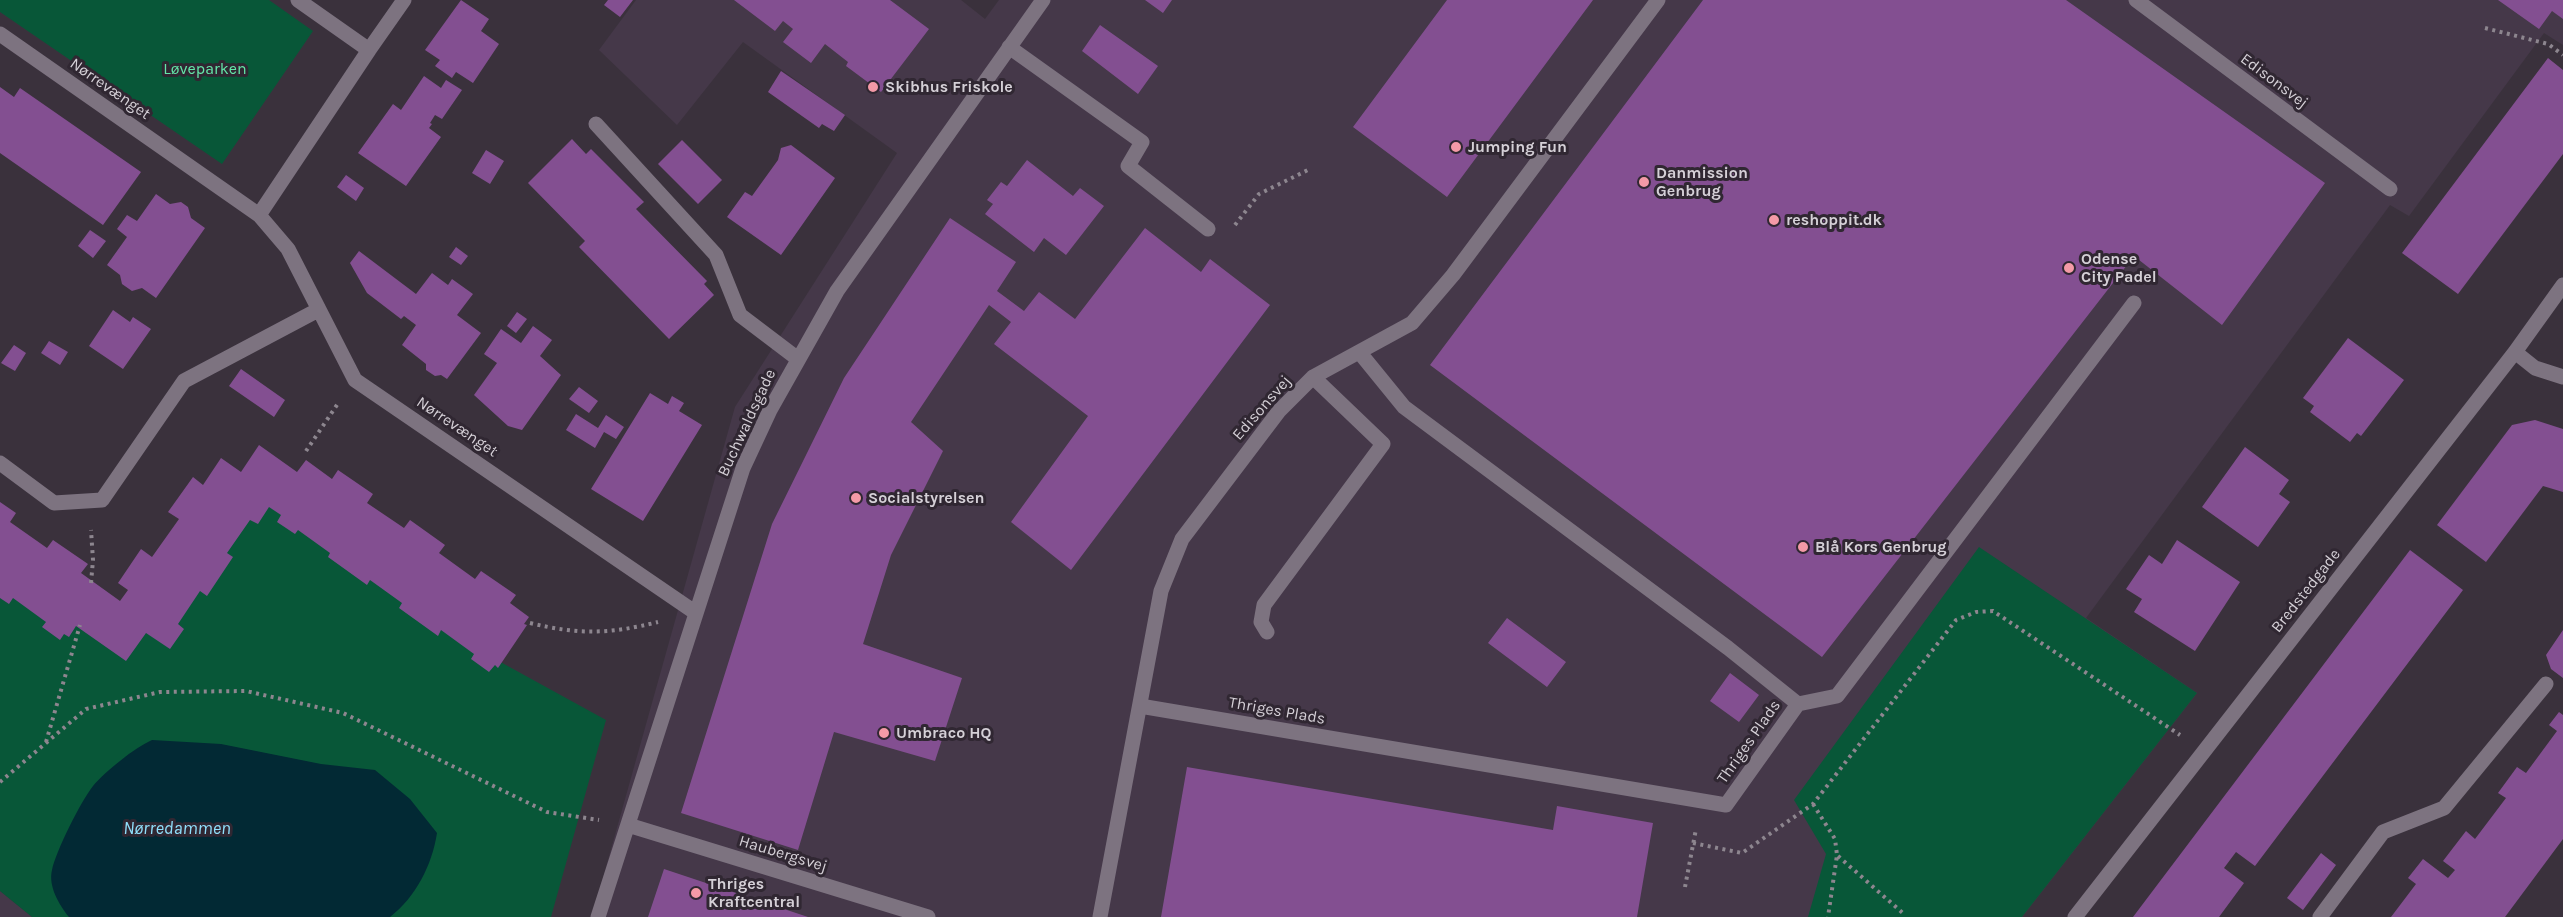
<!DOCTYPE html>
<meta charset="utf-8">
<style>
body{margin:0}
canvas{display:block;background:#3a313c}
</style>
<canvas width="2563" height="917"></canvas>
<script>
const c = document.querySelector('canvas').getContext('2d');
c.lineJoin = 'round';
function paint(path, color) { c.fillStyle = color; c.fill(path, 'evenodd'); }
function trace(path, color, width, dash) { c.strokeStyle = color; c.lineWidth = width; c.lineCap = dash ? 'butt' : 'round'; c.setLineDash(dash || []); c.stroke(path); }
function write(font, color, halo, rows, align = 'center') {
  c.font = font + ' Karla,sans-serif'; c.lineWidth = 6; c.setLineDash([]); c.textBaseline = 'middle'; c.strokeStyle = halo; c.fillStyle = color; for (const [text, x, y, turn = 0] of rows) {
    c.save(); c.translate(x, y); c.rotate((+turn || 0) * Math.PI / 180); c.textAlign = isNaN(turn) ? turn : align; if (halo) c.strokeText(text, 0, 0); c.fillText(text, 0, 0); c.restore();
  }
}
paint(new Path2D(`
 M636 0H961L985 19 999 0H2563V45L2544 33 2409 216 2390 205 2086 618 2197 693 2022 917H592L735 407 897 153 743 42 677 125 599 50Z
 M0 891 32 917H0Z`), '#453849');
paint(new Path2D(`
 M0 0H269L313 31 222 164 0 12Z
 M263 495 495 659 606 720 551 917H32L0 891V584L72 619 123 655Z
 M1979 547 2197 693 2022 917H1808L1826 854 1794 800Z`), '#085738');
paint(new Path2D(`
 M152 740 221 744 321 764 375 770 410 799 437 833C432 865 416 897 390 917H69C59 905 48 886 52 870 56 851 81 801 93 786 106 771 134 748 152 740Z`), '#022934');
paint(new Path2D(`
 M461 0 489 19 481 31 499 44 473 83 456 72 452 78 435 66 440 60 425 50Z
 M608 0H633L620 17 604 5Z
 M734 0H890L929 29 881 92 846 66 848 62 825 44 811 63 783 42 793 29 783 21 775 31Z
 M1145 0H1172L1163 13Z
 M1447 0H1593L1447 197 1353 127Z
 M1703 0H2066L2325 183 2222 325 2134 256 1822 657 1430 365Z
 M2498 0H2563V19L2552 11 2539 29Z
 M1100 25 1158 66 1138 94 1082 51Z
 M2548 58 2563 70V154L2458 294 2402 253Z
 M781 71 845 115 834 131 822 124 819 128 768 92Z
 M424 76 441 88 446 80 462 90 442 119 435 115 430 123 432 124 429 128 441 137 406 186 358 153 393 104 401 110Z
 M0 87 14 97 20 88 141 172 103 225 0 153Z
 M572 139 586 154 591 149 644 202 636 209 707 281 704 284 714 295 669 339 579 247 585 241 528 183Z
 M682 140 722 180 698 204 658 164Z
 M791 145 835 178 781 255 727 217 745 192 752 196 778 160 781 148Z
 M486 150 504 161 490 184 472 173Z
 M1027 160 1073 196 1080 188 1104 206 1066 255 1044 238 1034 252 985 214 993 204 987 200 1001 182 1007 186Z
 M346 175 364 188 356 201 337 187Z
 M156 194 170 204 181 202 188 207 191 218 205 228 156 298 142 288 132 291 122 284 120 275 107 265 127 237 117 229 127 215 137 221Z
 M950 218 1016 262 997 291 1024 311 1039 292 1075 319 1145 228 1201 272 1210 259 1270 305 1071 570 1011 522 1088 416 994 344 1011 322 989 305 911 422 943 451 891 555 863 644 962 678 935 761 834 732 798 850 681 813 772 524 844 378Z
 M90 230 106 241 93 258 78 246Z
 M456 247 468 256 461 265 449 257Z
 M359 251 416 294 432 273 448 285 452 279 473 294 457 315 481 333 447 379 441 375 435 376 426 370V364L402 345 416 325 404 316 401 319 367 293 350 263Z
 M113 310 130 322 133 317 151 329 123 369 89 346Z
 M517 312 527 319 516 333 507 326Z
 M533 326 552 340 540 356 561 375 522 430 508 426 474 395 497 363 484 354 501 329 521 343Z
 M2348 338 2404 380 2361 436 2357 433 2350 442 2310 412 2314 406 2303 398Z
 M49 341 68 352 60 365 41 353Z
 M14 345 26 353 15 371 1 363Z
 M241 369 285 400 274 417 229 386Z
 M579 387 598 401 589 413 569 399Z
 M650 393 668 404 672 396 684 403 679 411 702 425 643 521 591 489Z
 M576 414 598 428 606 415 624 427 616 439 604 432 595 448 566 430Z
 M2535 420 2563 429V492L2543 486 2486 562 2437 525 2512 425Z
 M259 445 297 472 306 460 332 479 338 470 373 494 367 503 404 528 410 520 445 545 439 553 475 579 481 571 516 595 510 603 529 617 524 624 527 625 498 668 495 665 489 672 471 659 474 654 441 630 438 636 399 608 402 603 370 580 367 585 328 557 330 553 298 530 295 534 277 522 281 515 269 507 258 524 250 520 227 553 233 557 207 596 200 591 178 624 184 629 170 649 146 633 126 661 76 626 69 637 64 634 60 640 42 627 46 622 13 598 9 604 0 598V502L16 513 10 522 47 548 53 540 88 564 81 573 120 601 128 590 118 583 141 549 152 557 179 519 168 512 193 477 203 485 221 458 241 472Z
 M2245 447 2289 480 2279 494 2290 502 2258 547 2202 507Z
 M2177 540 2240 582 2195 651 2134 612 2142 599 2126 589 2149 555 2162 564Z
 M2410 550 2463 590 2255 866 2236 852 2224 868 2244 883 2219 917H2133Z
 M1507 618 1566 662 1547 687 1488 643Z
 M2563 630V678L2551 669 2546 655Z
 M1730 673 1759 695 1739 722 1710 701Z
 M2559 712 2563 715V839L2505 917H2391L2416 884 2408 878 2423 859 2448 878 2455 870 2443 861 2466 831 2475 839 2506 798 2498 793 2517 767 2526 773 2557 731 2549 725Z
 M1187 767 1553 830 1557 806 1653 823 1637 917H1161Z
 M2321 853 2336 865 2303 910 2287 898Z
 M664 869 808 917H648Z`), '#834f91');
trace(new Path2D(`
 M2485 28 2548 44 2563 55
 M1235 225 1259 194 1310 169
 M306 451 339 402
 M91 583 93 560 91 530
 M530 623C579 635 610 634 658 622
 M46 742 80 625
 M0 782 86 709 160 692 246 691 343 713 547 812 599 820
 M1813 804 1835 839 1837 855 1828 917
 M1693 843 1742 853 1813 804 1956 620 1976 612 1993 611 2180 735
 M1838 856 1905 915
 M1685 887 1696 829`), '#8d868f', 4, [3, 4.5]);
trace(new Path2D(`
 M2136 0 2390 189
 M0 34 259 215 369 50 298 0
 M1009 47 1142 142 1128 166 1208 229
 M369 50 404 0
 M596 124 716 255 740 315 798 359
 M259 215 288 249 355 380 696 613
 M2515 352 2535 368 2563 377
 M0 463 54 503 102 500 184 381 318 310
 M1267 632 1261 622 1264 605 1383 444 1313 377
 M1798 704 1837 696 2134 303
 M1140 706 1726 805 1798 704 1728 648 1404 407 1360 353
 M628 825 928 917
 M598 917 743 468 770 410 837 291 1043 0
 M1100 917 1161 591 1182 539 1279 411 1313 377 1412 323 1453 275 1658 0
 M2075 917 2515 352 2563 285
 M2320 917 2383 832 2444 808 2546 684`), '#7d7380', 15);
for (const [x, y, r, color] of [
 [873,87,6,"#f49aa7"],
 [1456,147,6,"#f49aa7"],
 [1644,182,6,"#f49aa7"],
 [1774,220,6,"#f49aa7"],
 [2069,268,6,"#f49aa7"],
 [856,498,6,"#f49aa7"],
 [1803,547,6,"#f49aa7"],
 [884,733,6,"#f49aa7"],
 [696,893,6,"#f49aa7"]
]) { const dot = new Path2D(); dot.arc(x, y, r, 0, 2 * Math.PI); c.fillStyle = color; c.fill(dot); trace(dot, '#302732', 2); }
write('16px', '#64e7a9', '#302732', [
 ["Løveparken",205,69]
]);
write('16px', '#d5d0d7', '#302732', [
 ["Edisonsvej",2274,81,37],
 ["Nørrevænget",110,89,35],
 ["Edisonsvej",1262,408,-49],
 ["Buchwaldsgade",747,423,-65],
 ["Nørrevænget",457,427,34],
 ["Bredstedgade",2306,591,-52],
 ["Thriges Plads",1277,711,10],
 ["Thriges Plads",1749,742,-55],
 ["Haubergsvej",783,854,17]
]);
write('bold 16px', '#d5d0d7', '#302732', [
 ["Skibhus Friskole",885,87],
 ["Jumping Fun",1468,147],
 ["Danmission",1656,173],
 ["Genbrug",1656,191],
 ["reshoppit.dk",1786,220],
 ["Odense",2081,259],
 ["City Padel",2081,277],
 ["Socialstyrelsen",868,498],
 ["Blå Kors Genbrug",1815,547],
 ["Umbraco HQ",896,733],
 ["Thriges",708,884],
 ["Kraftcentral",708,902]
], 'left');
write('italic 18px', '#90e0fc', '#302732', [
 ["Nørredammen",177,829]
]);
</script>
